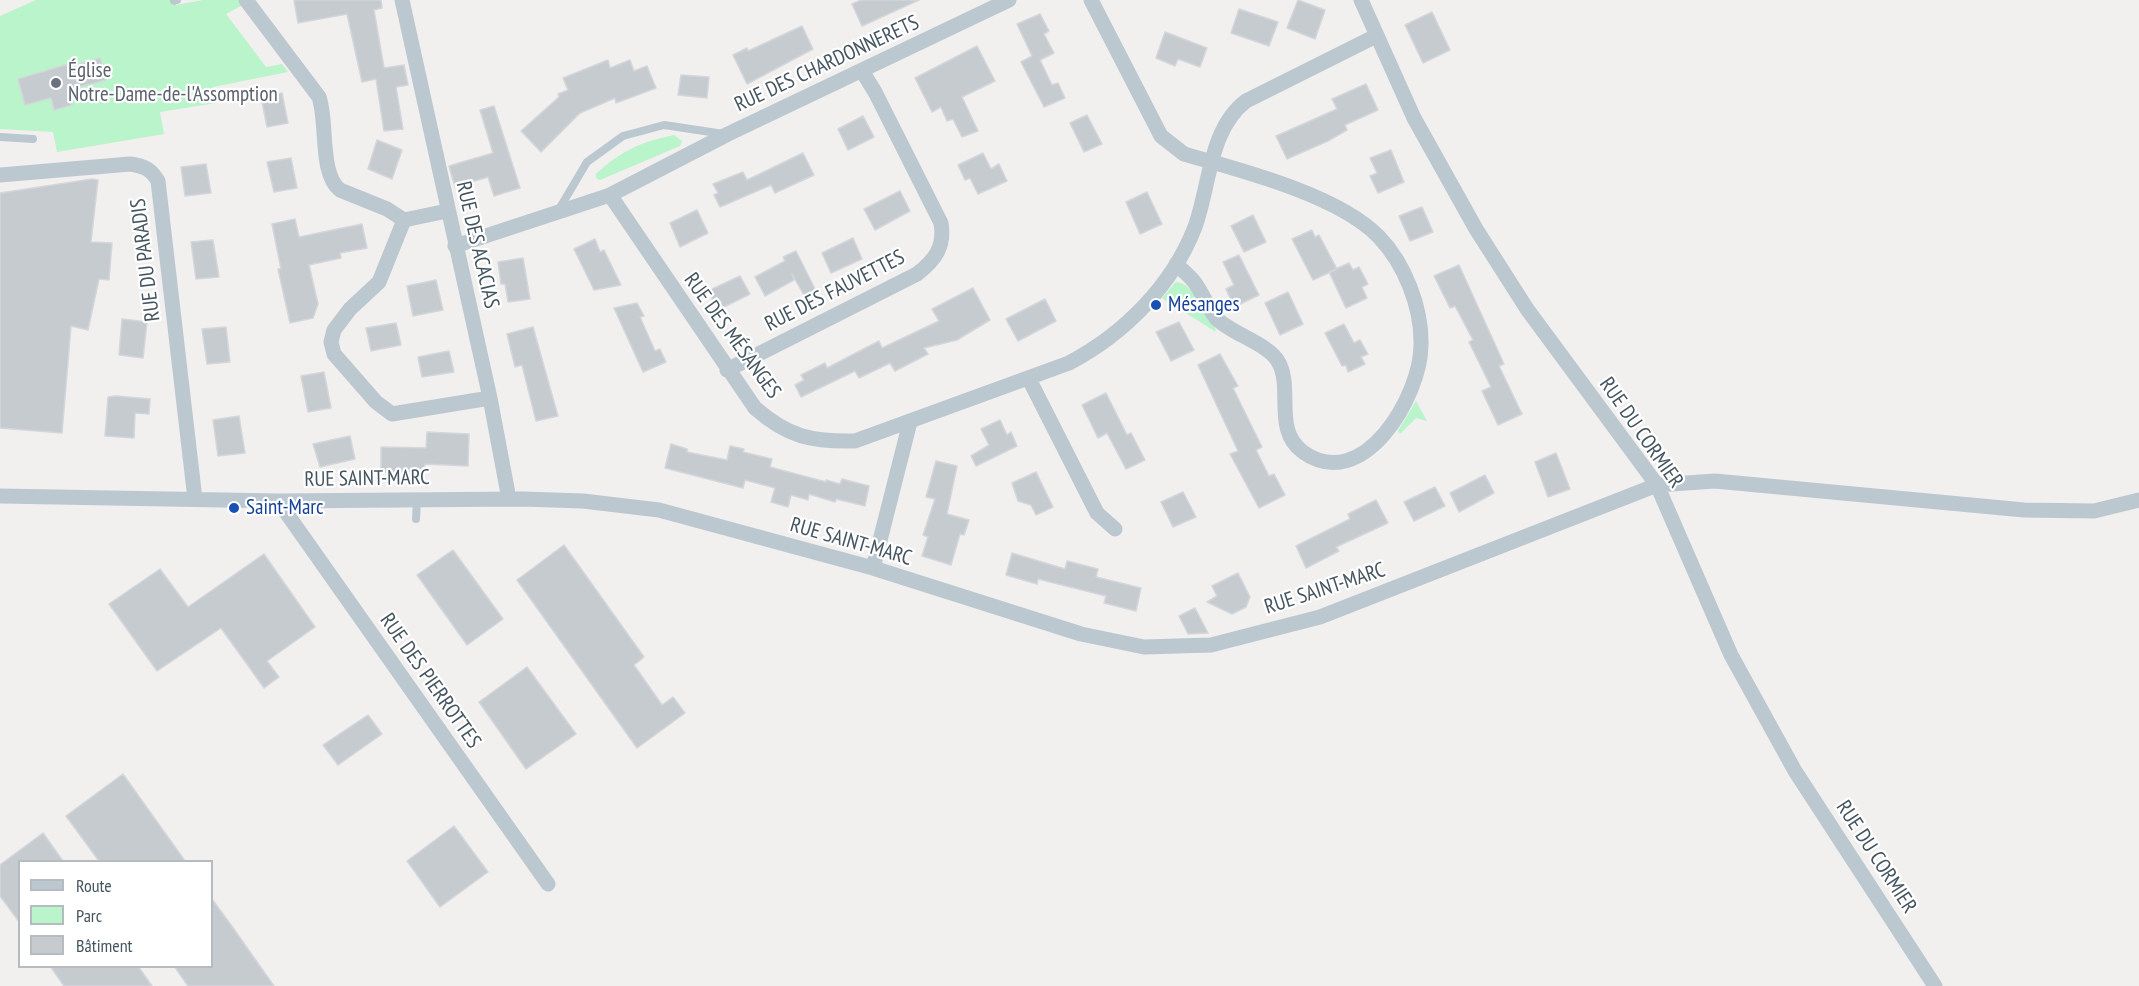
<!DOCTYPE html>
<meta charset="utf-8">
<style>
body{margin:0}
#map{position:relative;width:2139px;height:986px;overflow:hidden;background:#f2efef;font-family:"PT Sans Narrow",sans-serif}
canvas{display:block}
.legend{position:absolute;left:18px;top:860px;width:195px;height:108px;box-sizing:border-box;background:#fff;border:2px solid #b5bbbf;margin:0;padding:8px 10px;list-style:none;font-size:18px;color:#45555f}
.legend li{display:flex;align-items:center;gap:12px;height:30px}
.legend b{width:30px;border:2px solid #b5bbbf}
</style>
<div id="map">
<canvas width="2139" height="986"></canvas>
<ul class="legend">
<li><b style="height:8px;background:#bbc8d0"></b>Route</li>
<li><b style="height:16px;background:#b9f4cb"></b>Parc</li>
<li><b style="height:16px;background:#c6cbd0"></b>Bâtiment</li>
</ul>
</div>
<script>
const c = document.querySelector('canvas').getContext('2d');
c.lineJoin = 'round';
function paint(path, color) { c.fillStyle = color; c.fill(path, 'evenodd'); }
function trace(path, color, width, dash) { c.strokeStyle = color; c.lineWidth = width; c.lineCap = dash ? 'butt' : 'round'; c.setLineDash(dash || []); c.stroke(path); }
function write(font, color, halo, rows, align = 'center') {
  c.font = font + ' "PT Sans Narrow",sans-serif'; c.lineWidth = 4.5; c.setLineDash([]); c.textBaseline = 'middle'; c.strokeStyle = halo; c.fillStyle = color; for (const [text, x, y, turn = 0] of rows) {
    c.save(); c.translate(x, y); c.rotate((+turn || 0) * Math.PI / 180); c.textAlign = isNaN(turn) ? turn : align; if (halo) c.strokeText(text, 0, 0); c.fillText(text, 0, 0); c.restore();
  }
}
paint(new Path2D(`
 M36 0H173L176 5 203 0H244L248 2 226 14 266 67 282 64 288 72 213 87 216 103 160 112 164 134 57 152 53 132 0 129V16Z
 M674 135 682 141 680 146 600 180 596 178V174C619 152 642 141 674 135Z
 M1176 282C1197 284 1199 315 1214 325L1216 332 1162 298Z
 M1416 401 1427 421 1416 418 1400 434 1398 431Z`), '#b9f4cb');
const building = new Path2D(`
 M294 0H381L382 8 374 10 384 68 404 65 408 85 396 87 403 129 384 131 376 79 362 82 347 14 298 23Z
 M861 0H919L862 26 852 4Z
 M1298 0 1325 10 1315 39 1287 28Z
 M1239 9 1278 22 1269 46 1231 33Z
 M1432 12 1450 50 1423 63 1405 25Z
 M1040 14 1049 31 1044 34 1054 53 1040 60 1052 85 1058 83 1065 98 1044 107 1021 62 1032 56 1017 24Z
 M802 26 813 49 747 84 733 55 747 48 748 51Z
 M1165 32 1207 48 1200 67 1178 59 1175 66 1156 58Z
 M977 46 995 81 962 97 978 131 962 137 953 119 947 121 941 107 932 112 915 78Z
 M100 58 106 80 79 87 81 95 70 99 72 105 54 110 51 98 25 105 18 79 72 63 73 66Z
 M608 60 610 68 630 60 634 71 647 66 656 88 616 103 615 98 580 113 541 152 521 131 559 97 558 94 568 90 563 78Z
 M681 75 709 77 707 98 678 95Z
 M1366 84 1378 110 1345 125 1347 130 1328 141 1287 159 1276 136 1337 109 1332 99Z
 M282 93 288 123 267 127 261 97Z
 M494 106 520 188 494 196 488 177 455 187 449 166 493 153 480 110Z
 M1087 115 1102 144 1084 152 1070 123Z
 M863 116 874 137 848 150 838 129Z
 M377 140 402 150 392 179 368 169Z
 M1391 150 1404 182 1378 193 1370 176 1377 173 1370 158Z
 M803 153 814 175 775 193 771 185 720 207 714 195 718 193 713 184 743 172 747 180Z
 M983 153 991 169 999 164 1007 181 978 194 970 178 965 180 958 165Z
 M291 158 297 188 274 192 267 162Z
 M206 164 211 193 185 196 181 167Z
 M92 179 98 180 91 242 112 243 109 280 99 279 88 330 71 326 62 433 0 428V193Z
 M900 191 910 211 875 230 864 209Z
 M1147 192 1162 224 1140 234 1126 202Z
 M1422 207 1433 232 1410 241 1399 216Z
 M697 210 708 233 680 247 670 223Z
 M1253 215 1266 242 1244 252 1231 226Z
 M295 219 299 237 362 224 367 248 340 253 341 258 309 265 318 304 313 318 290 323 278 269H281L272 224Z
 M1312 230 1315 237 1319 235 1337 269 1313 280 1292 239Z
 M853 238 862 259 831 273 822 253Z
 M595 239 600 252 604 250 621 285 594 290 574 249Z
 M213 240 219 277 196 279 191 242Z
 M796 251 816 291 805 297 792 274 794 280 765 296 755 277 785 261 783 257Z
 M1239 255 1259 295 1234 307 1226 289 1234 285 1223 262Z
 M523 258 530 299 508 302 505 284H501L498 262Z
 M1349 263 1353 270 1359 267 1368 284 1362 287 1367 298 1346 308 1329 272Z
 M1459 265 1504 364 1499 366 1522 414 1498 425 1482 391 1491 387 1469 342 1473 340 1455 306 1450 308 1434 276Z
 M740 276 750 294 718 310 708 291Z
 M436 280 443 310 413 316 407 286Z
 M973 288 990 320 957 340 924 348 928 354 895 371 890 363 859 378 855 371 801 397 795 385 804 380 801 375 825 363 827 368 879 341 882 348 939 321 932 309Z
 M1288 292 1303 324 1280 335 1265 303Z
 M1045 299 1056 321 1018 341 1006 319Z
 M637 303 644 316 640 317 655 351 660 349 666 362 643 372 614 308Z
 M122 319 147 322 143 358 119 355Z
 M1179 322 1194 350 1171 361 1156 332Z
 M396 323 401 345 371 351 366 328Z
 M1344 324 1354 343 1360 340 1368 354 1361 357 1365 364 1348 372 1346 365 1342 366 1325 333Z
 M226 327 230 362 207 364 202 329Z
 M533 327 558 416 536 421 522 365 515 367 507 334Z
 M449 351 454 372 422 377 418 357Z
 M1220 354 1238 386 1233 388 1262 447 1256 450 1269 476 1274 474 1285 495 1259 508 1230 454 1238 451 1198 365Z
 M324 372 331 408 308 412 301 376Z
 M1106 393 1127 435 1131 433 1145 460 1126 469 1107 433 1098 438 1082 405Z
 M116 396 150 399 149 414 135 413 134 438 105 436 108 397Z
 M239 416 245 453 218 456 213 420Z
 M1000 420 1007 435 1011 432 1017 446 976 466 971 456 989 445 981 429Z
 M427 432 469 434 468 466 425 464 424 474 381 472V447L426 448Z
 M350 436 355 459 320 467 313 444Z
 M671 444 687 449V452L727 460 730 446 744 449 743 452 772 459 770 467 826 482V480L840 484 842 479 869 486 865 506 836 499 835 502 809 494 808 500 791 495 788 507 771 502 775 488 745 480 743 488 665 468Z
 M1556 453 1570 489 1548 497 1535 462Z
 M936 461 957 466 947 514 969 520 964 535 960 534 951 565 922 556 928 537 923 535 935 499 926 497Z
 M1036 472 1053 507 1036 515 1031 505 1018 501 1012 483Z
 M1485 475 1494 493 1459 512 1450 493Z
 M1435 487 1445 506 1414 521 1404 502Z
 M1183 492 1196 517 1173 527 1161 502Z
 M1376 500 1388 523 1336 547 1339 551 1306 568 1296 546 1350 519 1348 514Z
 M564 545 644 657 634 665 662 705 673 697 685 713 637 748 517 580Z
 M453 550 503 619 467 645 417 575Z
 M1012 553 1065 569 1067 561 1098 569 1096 577 1141 588 1136 611 1104 603 1106 596 1038 579 1037 584 1006 575Z
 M264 554 315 627 267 661 279 677 264 688 221 628 157 671 109 604 160 569 188 607Z
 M1238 573 1250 597 1246 607 1232 614 1207 602 1217 596 1212 586Z
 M1195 608 1208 633 1188 634 1179 616Z
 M527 667 576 734 526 769 479 702Z
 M368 715 382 734 338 765 323 745Z
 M123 774 185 861H99L66 816Z
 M454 826 488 872 440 907 407 861Z
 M43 833 63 861H20V923L0 896V865Z
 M212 899 231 925 274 986H188L174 966H212Z
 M50 966H138L152 986H64Z`);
paint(building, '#c6cbd0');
trace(building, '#d3d6db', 1.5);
trace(new Path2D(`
 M174 1 177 0
 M0 137 33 139
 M558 211 587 162 623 136 664 125 724 134
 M416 519 417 500`), '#bbc8d0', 8);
trace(new Path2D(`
 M246 0 319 97C328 123 319 173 340 190L387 209 404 220 379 282 350 309 334 330 331 342 334 354 376 402 392 414 490 398
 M402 0 490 398 509 499
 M1091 0 1161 136 1184 154C1240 170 1339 195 1379 237 1405 264 1422 308 1421 345 1421 396 1363 495 1303 452 1273 430 1293 390 1279 363 1270 344 1231 334 1216 318 1208 308 1203 294 1195 283 1190 276 1182 270 1176 264
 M1361 0 1414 118 1476 229 1527 309 1657 485 1731 655 1795 771 1935 986
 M0 175 130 164C144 166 151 169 158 181L195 499
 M610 195 755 408C788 437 812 442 855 441L1069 363C1124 334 1172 286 1195 227 1210 186 1209 129 1246 101L1376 36
 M404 220 447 211
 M455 246 610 195 728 134 1009 0
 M727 370 917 274C935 260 945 247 941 223L875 92 862 71
 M1029 379 1097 513 1115 529
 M0 496 278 501 523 499 583 501 659 510 873 568 1081 634 1144 647 1211 645 1320 617 1657 485 1715 481 2024 510 2094 511 2139 500
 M278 501 548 884
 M873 568 910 422`), '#bbc8d0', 15);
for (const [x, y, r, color] of [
 [56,83,6,"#6b7280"],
 [1156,305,6,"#1a4fb4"],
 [234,508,6,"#1a4fb4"]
]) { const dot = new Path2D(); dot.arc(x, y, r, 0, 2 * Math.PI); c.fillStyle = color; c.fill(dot); trace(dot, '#fff', 2); }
write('21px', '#45555f', '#fff', [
 ["RUE DES CHARDONNERETS",827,64,-25],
 ["RUE DES ACACIAS",477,245,77],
 ["RUE DU PARADIS",146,260,-97],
 ["RUE DES FAUVETTES",835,291,-27],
 ["RUE DES MÉSANGES",732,336,54],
 ["RUE DU CORMIER",1641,433,55],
 ["RUE SAINT-MARC",367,479,-1],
 ["RUE SAINT-MARC",851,542,16],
 ["RUE SAINT-MARC",1325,589,-18],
 ["RUE DES PIERROTTES",430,681,55],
 ["RUE DU CORMIER",1876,857,57]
]);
write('21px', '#5b616d', '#fff', [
 ["Église",68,71],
 ["Notre-Dame-de-l'Assomption",68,95]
], 'left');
write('21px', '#164399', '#fff', [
 ["Mésanges",1168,305],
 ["Saint-Marc",246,508]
], 'left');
</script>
